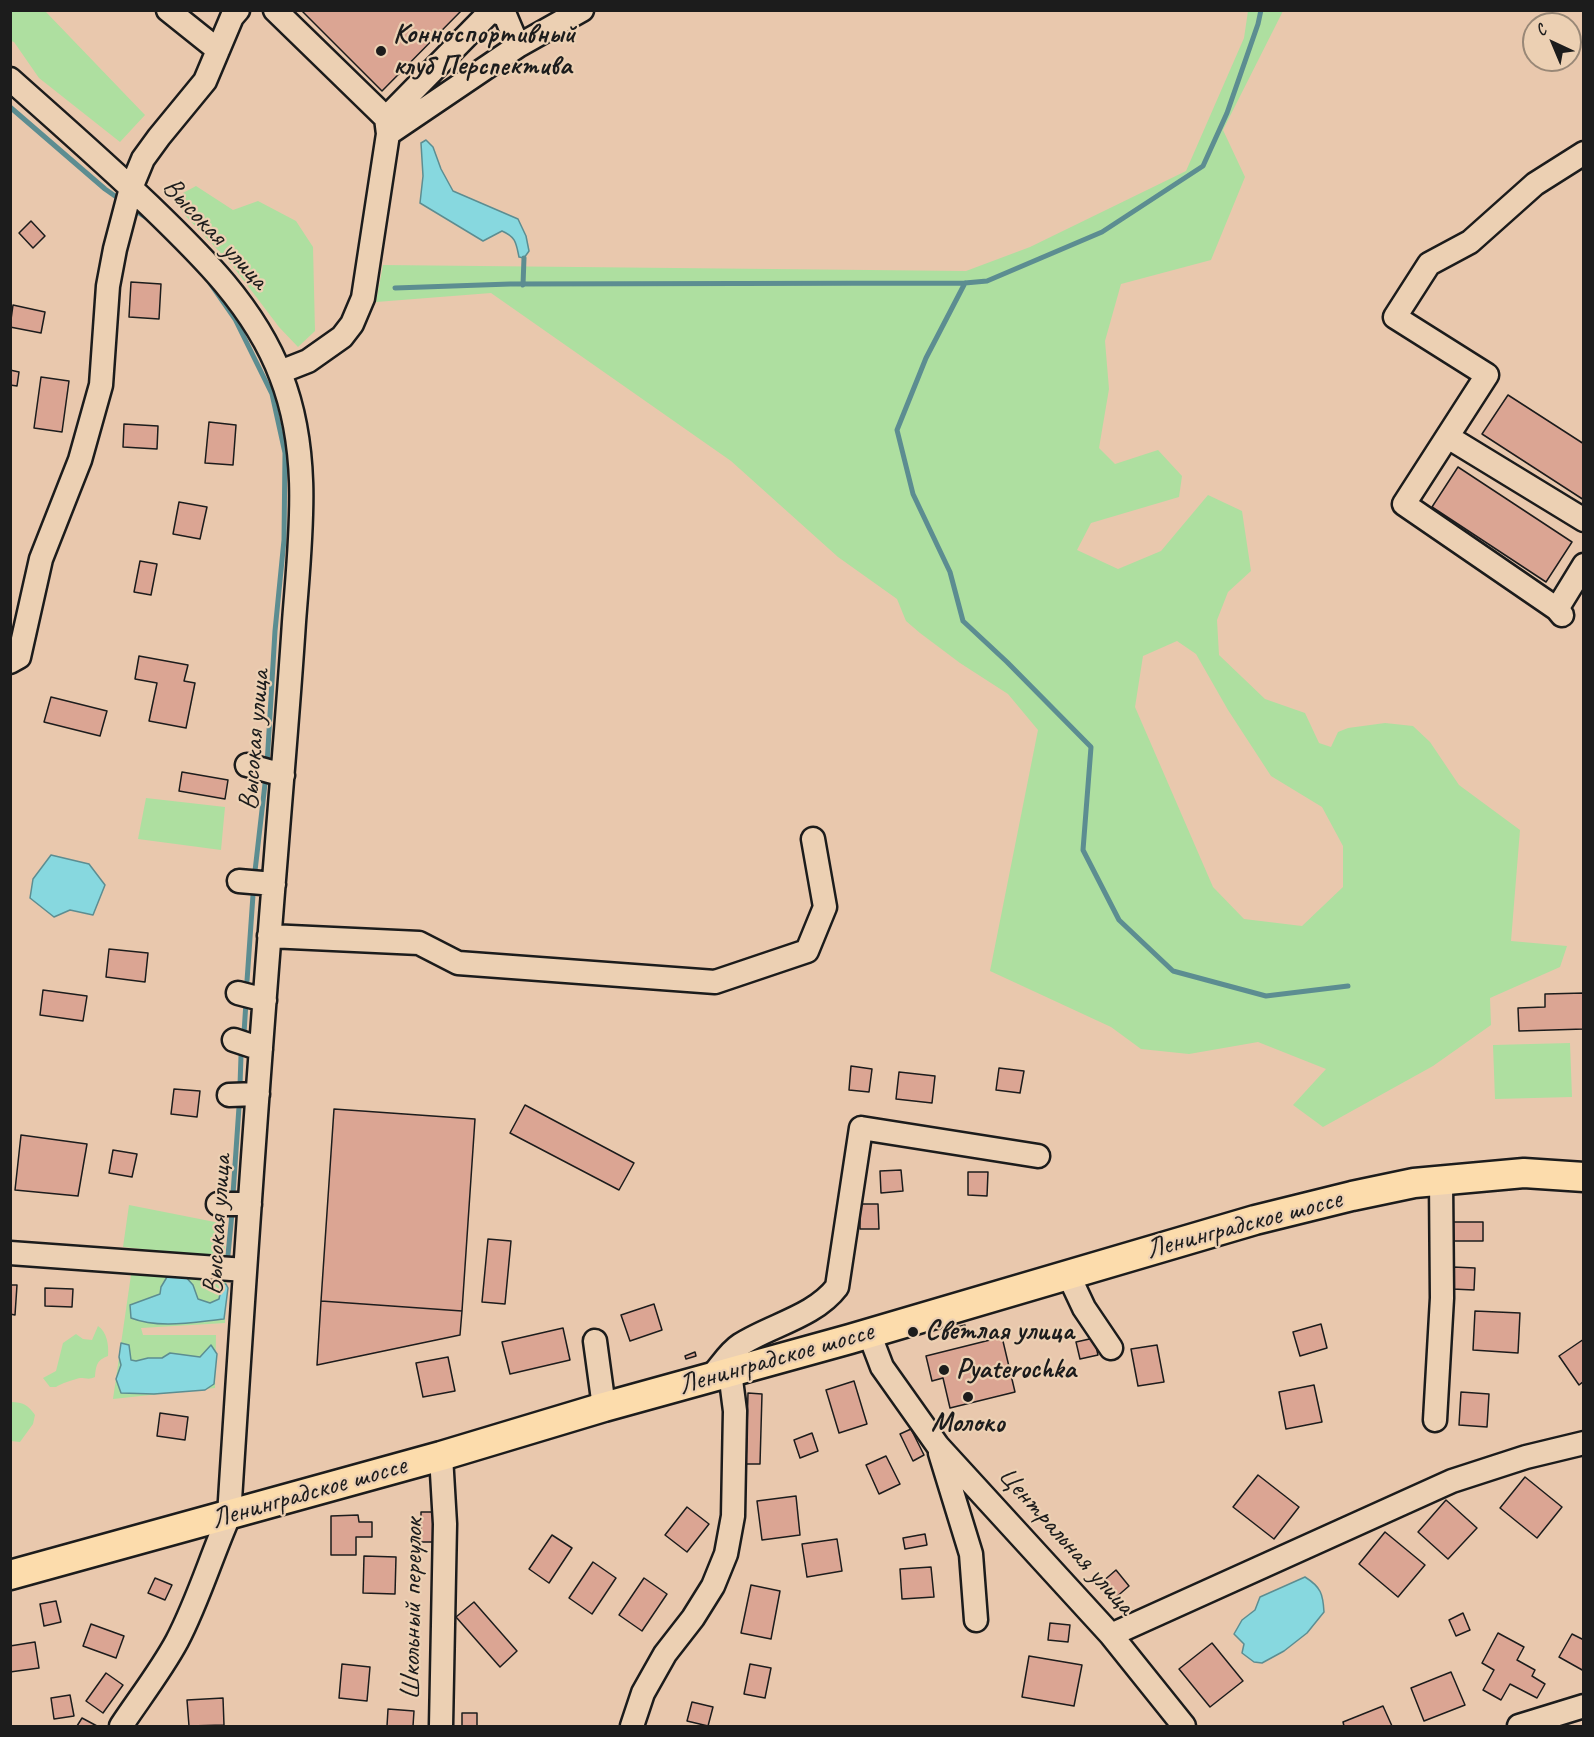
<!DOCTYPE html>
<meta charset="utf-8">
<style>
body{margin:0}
#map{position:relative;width:1594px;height:1737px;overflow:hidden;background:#e9c8ad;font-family:Caveat,sans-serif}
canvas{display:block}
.frame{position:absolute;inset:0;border:12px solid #1c1c1c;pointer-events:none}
.north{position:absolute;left:1522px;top:12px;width:60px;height:60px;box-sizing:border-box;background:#ecd0b3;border:2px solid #987;border-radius:50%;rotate:316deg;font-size:16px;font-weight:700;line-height:24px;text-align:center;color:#1c1c1c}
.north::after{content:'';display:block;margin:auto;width:21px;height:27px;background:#1c1c1c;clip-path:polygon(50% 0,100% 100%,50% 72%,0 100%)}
</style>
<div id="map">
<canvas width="1594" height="1737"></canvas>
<div class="frame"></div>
<div class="north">С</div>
</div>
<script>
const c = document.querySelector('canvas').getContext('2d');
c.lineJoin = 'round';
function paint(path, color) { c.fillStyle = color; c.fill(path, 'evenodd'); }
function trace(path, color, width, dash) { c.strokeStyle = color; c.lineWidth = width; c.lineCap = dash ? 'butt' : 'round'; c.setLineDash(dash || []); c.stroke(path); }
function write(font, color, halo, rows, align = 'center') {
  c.font = font + ' Caveat,sans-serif'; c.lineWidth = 4.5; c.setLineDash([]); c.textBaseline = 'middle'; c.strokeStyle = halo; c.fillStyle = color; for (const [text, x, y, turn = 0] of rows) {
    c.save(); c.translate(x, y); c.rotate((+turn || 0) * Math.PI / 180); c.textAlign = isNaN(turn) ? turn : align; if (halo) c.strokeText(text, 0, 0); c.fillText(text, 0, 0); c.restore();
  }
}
paint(new Path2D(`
 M11 10H43L46 12 145 115 120 142 39 78 14 42 11 41Z
 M1248 11H1283L1223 130 1245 177 1211 260 1121 284 1105 341 1109 389 1099 448 1115 464 1158 450 1182 476 1179 497 1091 523 1077 550 1118 569 1161 551 1208 495 1242 511 1251 571 1228 592 1217 620 1219 655 1265 699 1305 713 1319 743 1331 747 1338 732 1348 728 1385 723 1413 726 1430 742 1459 785 1520 830 1511 941 1567 946 1560 967 1490 998 1491 1025 1433 1066 1323 1127 1293 1105 1326 1069 1258 1042 1189 1054 1141 1049 1111 1027 990 971 1038 730 1008 694 960 663 920 633 906 621 897 599 838 557 731 461 491 293 376 302 383 265 966 271 1030 247 1186 171 1244 38ZM1177 641 1196 654 1228 710 1271 776 1322 807 1343 846V887L1302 926 1244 919 1213 887 1135 707 1143 656Z
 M196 186 233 210 258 201 296 221 313 247 315 331 298 347 279 327 232 265 182 212 183 193Z
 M146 798 225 807 221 850 138 839Z
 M1570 1043 1572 1097 1495 1099 1493 1045Z
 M129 1205 225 1224V1258L123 1247Z
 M132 1268 226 1279 225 1323 141 1328 143 1335H216L215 1388 113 1399Z
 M98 1326C107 1332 109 1345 108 1356 97 1360 96 1365 95 1377 89 1380 86 1378 80 1378 75 1379 60 1384 56 1387H50L43 1378 56 1371 63 1343 76 1334 83 1339 92 1340Z
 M11 1402C23 1402 28 1405 35 1415L33 1424 20 1442 11 1441Z`), '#aedfa0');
const water = new Path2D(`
 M426 140 433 147 441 169 453 191 518 219 526 236 529 251 524 258 519 257C516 243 516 237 502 231L483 241 420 203 423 176 421 143Z
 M51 855 89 864 105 885 93 915 70 910 54 917 30 898 33 879Z
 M184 1275 193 1285 198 1299 210 1303 219 1299 222 1284H226L228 1288 224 1319C194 1322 159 1329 131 1318L130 1305 160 1294 161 1287 167 1277Z
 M121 1343 129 1345 131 1360 136 1361 148 1358H162L170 1353 200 1357 211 1345 217 1354 214 1384 205 1390 154 1394 121 1393 116 1379 121 1365 119 1357Z
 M1305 1577C1321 1587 1323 1594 1324 1612L1307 1633 1284 1651 1262 1663 1254 1662 1242 1653 1244 1644 1234 1634 1242 1620 1255 1610 1260 1597Z`);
paint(water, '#87d8df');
trace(water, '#5c8d91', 1.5);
trace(new Path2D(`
 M10 107 105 189 115 196
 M139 213 150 220
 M210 283 235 319 272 394 285 453 284 540 275 631 267 765
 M965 283 926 358 897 430 913 494 950 572 963 621 1007 662 1091 747 1083 850 1119 920 1173 971 1266 996 1348 986
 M523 285 524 258
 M395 288 510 284 965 283 987 281 1102 232 1203 166 1227 113 1258 24 1261 10
 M255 871 266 775
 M247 981 253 895
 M244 1033 246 1002
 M240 1085 241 1056
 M233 1194 239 1107
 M228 1255 232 1213`), '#5c8d91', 5);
const building = new Path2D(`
 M301 10H462L382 91Z
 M31 221 45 236 33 248 19 233Z
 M131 282 161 284 159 319 129 317Z
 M13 305 45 312 41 333 10 327Z
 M10 370 19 372 17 386 10 385Z
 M41 377 69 381 62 432 34 428Z
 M1508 395 1584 444V500L1482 434Z
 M209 422 236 425 233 465 205 463Z
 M124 424 158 426 157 449 123 447Z
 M1458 467 1572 542 1546 582 1432 507Z
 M179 502 207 507 200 539 173 534Z
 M140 561 157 564 151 595 134 592Z
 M139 656 188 665 184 681 195 683 186 728 149 721 157 683 135 679Z
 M51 697 107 711 100 736 44 722Z
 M182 772 228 780 225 799 179 791Z
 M109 949 148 953 145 982 106 977Z
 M43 990 87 996 83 1021 40 1015Z
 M1584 993V1029L1519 1031 1518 1008 1545 1007V994Z
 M851 1066 872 1069 869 1092 849 1090Z
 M999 1068 1024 1071 1020 1093 996 1090Z
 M899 1072 935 1076 932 1103 896 1099Z
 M174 1089 200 1091 197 1117 171 1114Z
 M525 1105 634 1163 619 1190 510 1133Z
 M334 1109 475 1119 462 1311 321 1301Z
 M21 1135 87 1144 78 1196 15 1190Z
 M113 1150 137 1154 132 1177 109 1173Z
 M901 1170 903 1191 881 1193 880 1171Z
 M968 1172H988L987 1196 968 1195Z
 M860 1204H878L879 1229H860Z
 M1449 1222H1483V1241H1449Z
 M488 1239 511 1241 505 1304 482 1302Z
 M1453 1267 1475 1268 1474 1290 1452 1289Z
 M10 1285H17L15 1315 10 1314Z
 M45 1288 73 1289 72 1307 45 1306Z
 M321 1301 462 1311 460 1335 317 1365Z
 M654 1304 662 1330 630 1341 621 1315Z
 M1475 1311 1520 1313 1518 1353 1473 1350Z
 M1321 1324 1327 1348 1300 1356 1293 1332Z
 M965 1325V1329L954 1332 953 1328Z
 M563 1328 570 1360 510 1374 502 1342Z
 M1002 1337 1015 1392 950 1408 943 1378 932 1381 926 1356Z
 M1094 1338 1098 1355 1080 1359 1076 1342Z
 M1584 1339V1381L1579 1385 1559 1356Z
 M1157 1345 1164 1382 1138 1386 1131 1349Z
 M695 1352 696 1356 686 1359 685 1356Z
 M448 1357 455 1391 423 1397 416 1363Z
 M854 1381 867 1424 839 1433 826 1390Z
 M1314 1385 1322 1422 1286 1429 1279 1392Z
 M1461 1392 1489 1394 1487 1427 1459 1425Z
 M748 1393 762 1394 760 1464H746Z
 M160 1413 188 1417 185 1440 157 1436Z
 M911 1429 924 1455 913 1461 900 1434Z
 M812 1433 818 1451 800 1458 794 1440Z
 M886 1456 900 1484 879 1494 866 1465Z
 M1258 1475 1299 1507 1274 1539 1233 1507Z
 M1525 1477 1562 1507 1537 1538 1500 1508Z
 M796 1496 800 1535 762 1540 757 1501Z
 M1446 1500 1477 1528 1448 1559 1418 1532Z
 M687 1507 709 1524 687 1552 665 1535Z
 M421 1512H436V1542H421Z
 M358 1515 359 1522H372V1537H356V1555H331V1516Z
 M1385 1532 1425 1565 1398 1597 1359 1564Z
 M925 1534 927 1545 905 1549 903 1538Z
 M552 1535 572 1548 549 1583 529 1569Z
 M837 1539 842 1571 807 1577 802 1544Z
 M364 1556 396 1557 395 1594 363 1593Z
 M593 1562 616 1578 592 1614 569 1598Z
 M931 1567 934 1597 902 1599 900 1569Z
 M1116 1570 1129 1586 1114 1599 1101 1583Z
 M155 1578 172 1585 165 1600 148 1593Z
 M644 1578 667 1594 642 1631 619 1615Z
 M751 1585 780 1591 771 1639 741 1633Z
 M56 1601 61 1622 44 1626 40 1604Z
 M474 1602 517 1651 500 1667 456 1617Z
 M1463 1613 1470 1630 1456 1636 1449 1620Z
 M1050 1623 1070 1625 1068 1642 1048 1640Z
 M91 1624 124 1636 116 1658 83 1646Z
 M1498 1633 1524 1647 1517 1660 1535 1670 1532 1676 1545 1684 1537 1698 1510 1684 1501 1700 1483 1690 1494 1670 1482 1663Z
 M1572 1634 1584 1640V1671L1559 1657Z
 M35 1642 39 1668 10 1672V1646Z
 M1212 1643 1243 1681 1210 1707 1179 1669Z
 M1029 1656 1082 1665 1074 1706 1022 1697Z
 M342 1664 370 1667 367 1701 339 1698Z
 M750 1664 771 1668 765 1698 744 1694Z
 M1451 1672 1465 1705 1424 1721 1411 1688Z
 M106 1673 123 1685 103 1713 86 1701Z
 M70 1695 74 1716 54 1719 51 1698Z
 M223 1698 224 1725 189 1726 187 1700Z
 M692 1702 713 1707 708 1726 687 1721Z
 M1383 1706 1392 1726H1344L1343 1722Z
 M388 1709 414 1711 413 1726H387Z
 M462 1713H477V1726H462Z
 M82 1718 97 1726H77Z`);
paint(building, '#dba593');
trace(building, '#1c1c1c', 1.5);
const minor = new Path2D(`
 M168 10 218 50
 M275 10 386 118
 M10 79C57 121 104 162 149 205 201 255 255 307 281 376 312 455 300 540 294 622 289 700 282 778 276 855 258 1075 243 1295 229 1516 211 1557 198 1601 177 1641 162 1669 139 1699 121 1726
 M388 134 518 46 582 10
 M280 372 308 361 342 337 352 324 363 298 388 134 386 118 491 11 505 15 518 46
 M1448 437 1584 520
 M1557 609 1404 504 1487 375 1395 317 1429 264 1470 242 1535 184 1584 153
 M1562 615 1557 609 1584 565
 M10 662 19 657 41 559 80 460 101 385 108 286 115 249 131 188 143 159 159 137 205 81 232 17 238 10
 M247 765 283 775
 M239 881 274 884
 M269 936 419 943 458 963 715 982 807 951 825 907 813 839
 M238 993 265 1000
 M234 1040 261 1049
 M229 1095 258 1094
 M218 1204H250
 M10 1253 245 1270
 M1068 1274 1084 1308 1111 1348
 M869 1333 882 1367 938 1446 1111 1635 1184 1726
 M595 1341 604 1407
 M711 1377C720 1367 729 1352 740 1345 771 1325 814 1317 837 1287L861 1128 1038 1156
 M1435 1420 1442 1298 1441 1180
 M940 1453 971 1554 976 1620
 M1111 1635 1452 1481 1526 1457 1584 1443
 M441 1726 445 1524 441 1456
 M632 1726 643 1693 665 1654 693 1618 713 1586 726 1554 733 1516 735 1411 730 1372
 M1519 1726 1584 1706`);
const major = new Path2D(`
 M10 1575 441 1456 604 1407 850 1339 1255 1220 1352 1196 1414 1183 1524 1173 1584 1177`);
trace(minor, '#1c1c1c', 27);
trace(major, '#1c1c1c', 33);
trace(minor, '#ecd0b3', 22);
trace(major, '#fcdcac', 28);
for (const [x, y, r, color] of [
 [381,51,6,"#1c1c1c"],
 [913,1332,6,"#1c1c1c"],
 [944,1370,6,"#1c1c1c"],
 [968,1397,6,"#1c1c1c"]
]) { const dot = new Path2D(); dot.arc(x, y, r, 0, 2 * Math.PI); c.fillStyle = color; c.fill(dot); trace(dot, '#ecd0b3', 2); }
write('bold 28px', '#1c1c1c', '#ecd0b3', [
 ["Конноспортивный",393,35],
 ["клуб Перспектива",393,67],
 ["Светлая улица",925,1332],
 ["Pyaterochka",956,1370],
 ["Молоко",968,1424,"center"]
], 'left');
write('28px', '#1c1c1c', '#ecd0b3', [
 ["Высокая улица",215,234,47],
 ["Высокая улица",255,740,-85],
 ["Высокая улица",218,1225,-86],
 ["Ленинградское шоссе",1244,1225,-15],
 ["Ленинградское шоссе",776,1359,-16],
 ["Ленинградское шоссе",309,1493,-16],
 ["Центральная улица",1066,1541,48],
 ["Школьный переулок",413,1609,-89]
]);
</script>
